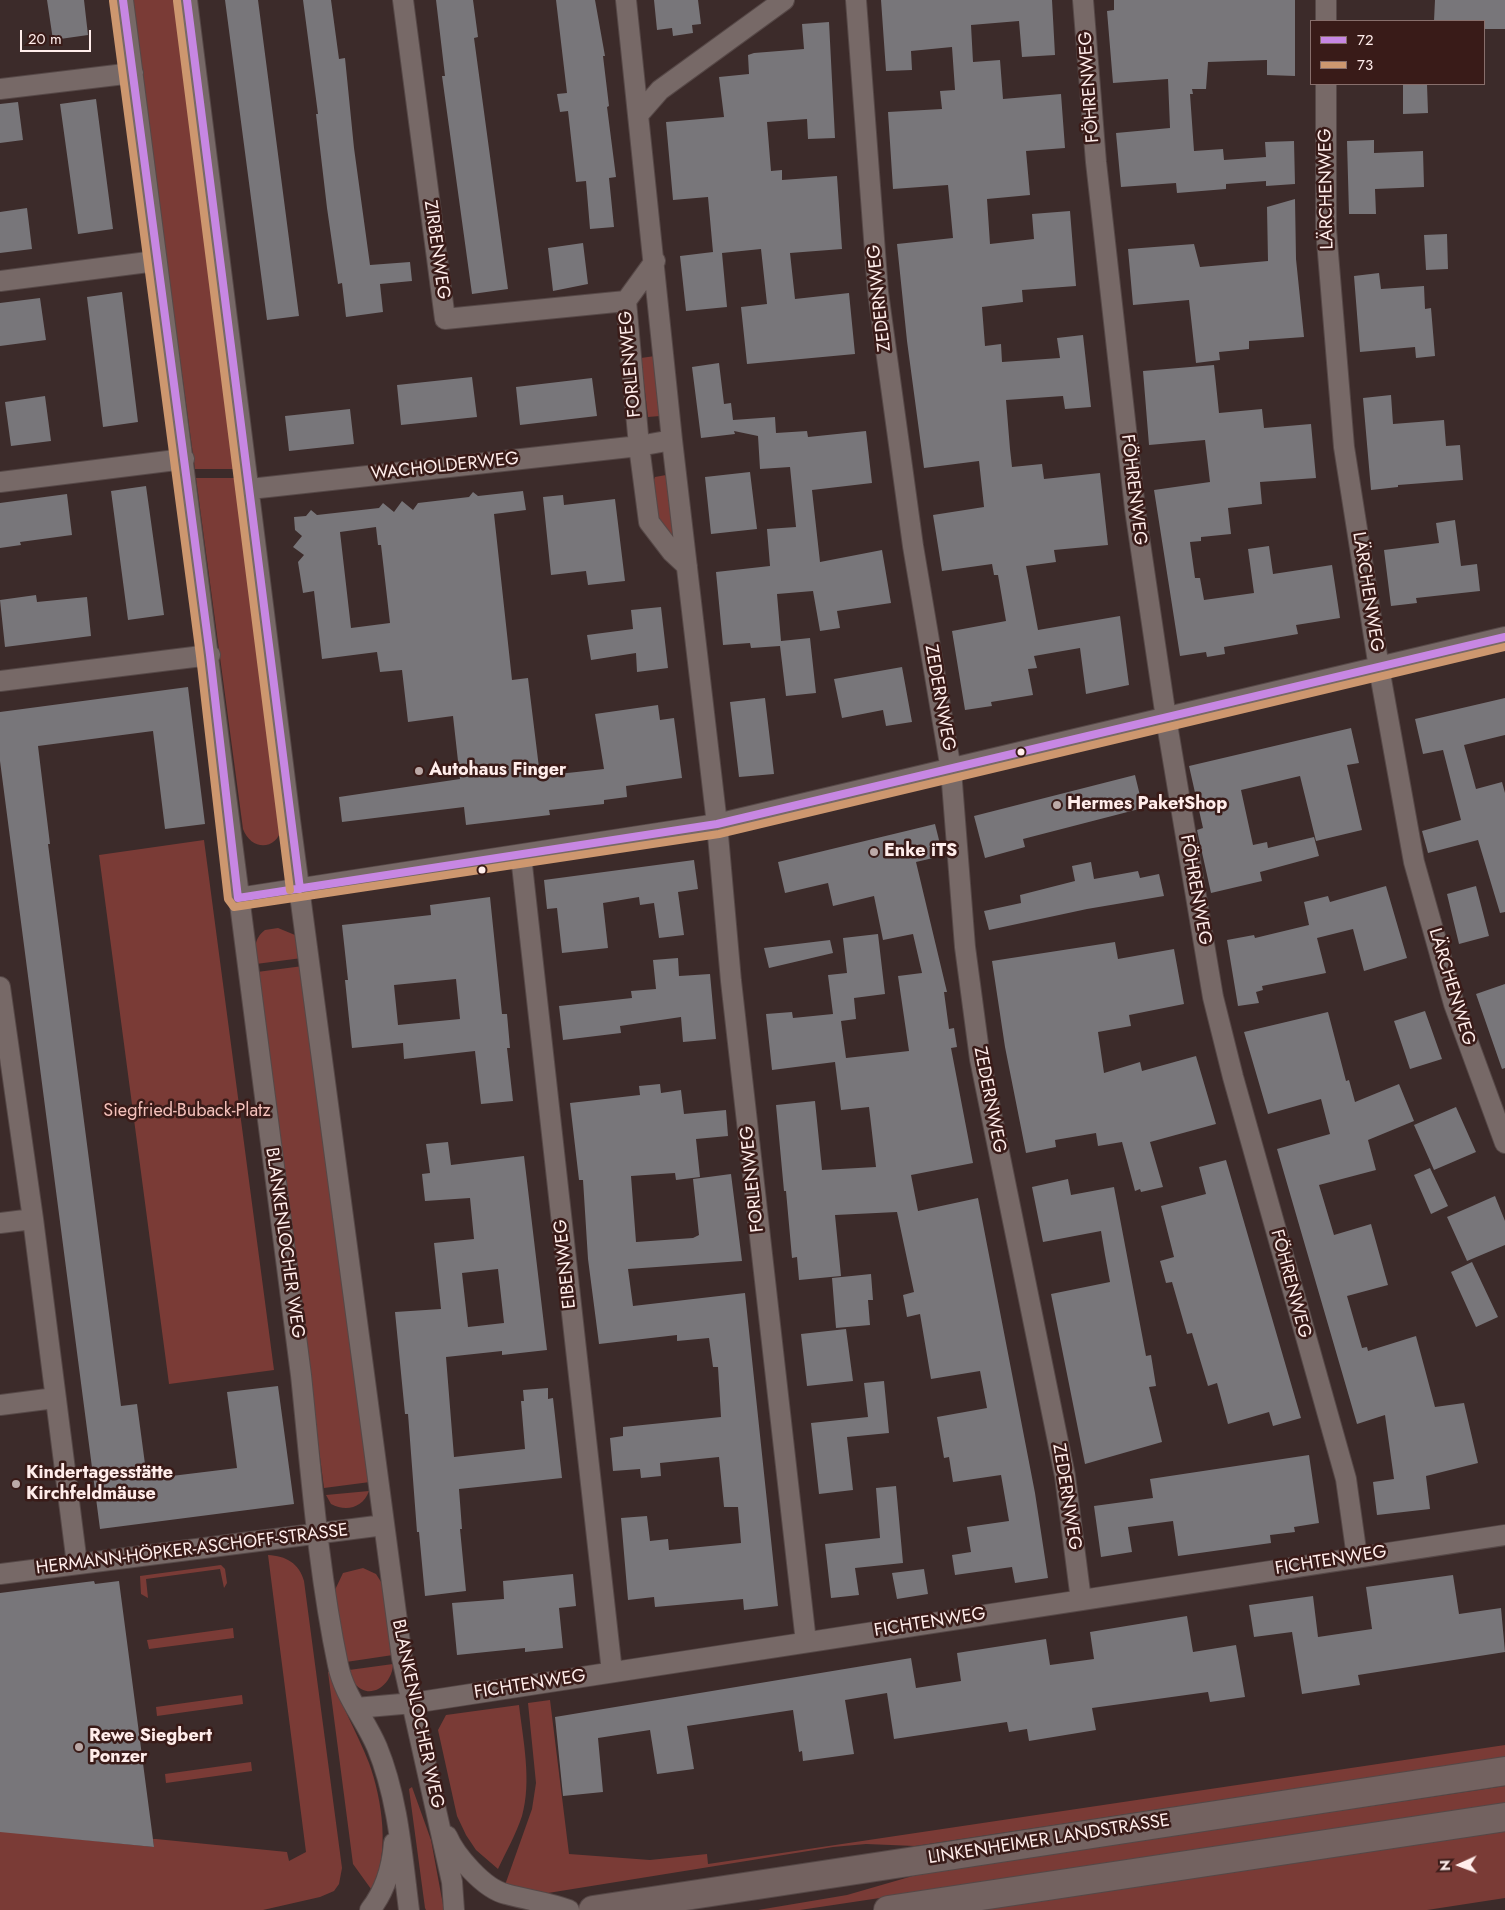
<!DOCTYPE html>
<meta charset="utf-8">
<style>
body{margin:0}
#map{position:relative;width:1505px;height:1910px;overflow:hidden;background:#3c2b2a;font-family:Jost,sans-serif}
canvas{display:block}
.legend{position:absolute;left:1310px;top:20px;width:175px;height:65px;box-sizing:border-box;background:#391b18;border:1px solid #886f6c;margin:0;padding:6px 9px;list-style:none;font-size:15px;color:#ffedeb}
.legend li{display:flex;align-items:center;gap:10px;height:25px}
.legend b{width:25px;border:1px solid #886f6c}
.north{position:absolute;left:1435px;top:1840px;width:50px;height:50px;-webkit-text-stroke:4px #391b18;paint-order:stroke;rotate:268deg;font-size:14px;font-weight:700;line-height:20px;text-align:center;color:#ffedeb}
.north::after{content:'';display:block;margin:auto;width:18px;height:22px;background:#ffedeb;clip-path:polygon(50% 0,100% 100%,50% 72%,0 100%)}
.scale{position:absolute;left:20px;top:30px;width:71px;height:22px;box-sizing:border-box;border:2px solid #ffedeb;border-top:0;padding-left:6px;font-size:15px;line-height:18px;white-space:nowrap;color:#ffedeb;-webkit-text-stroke:4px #391b18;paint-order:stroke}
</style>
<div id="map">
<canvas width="1505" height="1910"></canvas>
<ul class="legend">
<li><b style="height:6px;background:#c787e3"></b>72</li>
<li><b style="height:6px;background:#cd976f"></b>73</li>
</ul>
<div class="north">N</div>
<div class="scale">20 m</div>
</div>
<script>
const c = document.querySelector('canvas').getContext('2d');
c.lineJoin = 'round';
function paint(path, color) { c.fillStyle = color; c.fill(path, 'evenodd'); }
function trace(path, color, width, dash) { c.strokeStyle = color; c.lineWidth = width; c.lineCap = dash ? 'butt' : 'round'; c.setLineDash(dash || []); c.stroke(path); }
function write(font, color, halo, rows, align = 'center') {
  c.font = font + ' Jost,sans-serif'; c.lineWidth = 5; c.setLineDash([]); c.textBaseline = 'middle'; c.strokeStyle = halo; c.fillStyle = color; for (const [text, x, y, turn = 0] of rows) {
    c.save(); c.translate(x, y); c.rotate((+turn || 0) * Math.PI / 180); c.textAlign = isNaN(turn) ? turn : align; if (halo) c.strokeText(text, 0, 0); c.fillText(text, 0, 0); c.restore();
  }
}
paint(new Path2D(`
 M131 0H177L238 469H195Z
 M655 356 660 416 648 417 641 358Z
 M666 475 674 537 671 538 658 521 654 480 655 477Z
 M196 478H239L282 827C277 851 251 851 243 829Z
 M204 840 274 1370 169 1384 99 855Z
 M278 928 295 935 302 958 256 964C255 950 253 939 265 930Z
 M303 966 370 1482 324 1488 257 972Z
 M369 1491C363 1508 346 1512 331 1504L326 1495Z
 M268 1555C286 1556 299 1563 304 1581L342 1868 339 1884 334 1891 320 1897 263 1910H0V1831L154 1847 153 1839H156L287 1852 289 1861 306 1852Z
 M221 1565 225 1569 227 1583 224 1588 220 1569 146 1579 148 1598 141 1594 140 1576Z
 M363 1568 376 1574 383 1585 393 1655 346 1662 334 1592 343 1573Z
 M233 1628 234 1638 149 1649 147 1640Z
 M393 1664C393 1683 371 1702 355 1684 352 1681 350 1675 349 1670Z
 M328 1672H330C340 1704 357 1732 369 1763 382 1799 391 1855 371 1889L353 1864Z
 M242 1695 243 1704 157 1716 156 1707Z
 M550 1700 569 1854 650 1860 707 1854 708 1864 1505 1745V1757L915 1846 866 1844 833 1847 548 1893 505 1885 532 1809 536 1783 528 1703Z
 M519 1705C523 1740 532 1781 522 1816 516 1834 506 1852 498 1869L476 1850 466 1835 457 1816 438 1730 446 1715Z
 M251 1762 252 1771 166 1783 165 1774Z
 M1505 1786V1804L800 1910H758L847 1895 923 1873Z
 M412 1787 431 1840 444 1910H426L425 1908 409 1789Z
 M1505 1831V1898L1427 1910H980Z`), '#7a3b36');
paint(new Path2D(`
 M47 0H84L88 35 53 40Z
 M225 0H258L299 316 267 320Z
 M303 0H331L339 59 345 58 354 148 370 265 410 262 412 281 380 284 383 312 346 317 342 283 338 284 327 208 316 114H318Z
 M436 0H473L478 37 474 38 508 289 472 294 442 76H445Z
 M556 0H595L605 56H603L609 106 607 107 616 177 609 178 614 227 590 229 586 181 576 182 568 111 560 112 557 94 567 93Z
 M654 0H698L701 24 692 25 693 33 673 36 672 28 657 30Z
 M881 0H1052L1055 55 1022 57 1019 21 971 25 973 62 1000 60 1003 99 1061 94 1065 148 1026 151 1030 195 987 199 990 244 1034 239 1032 214 1070 211 1076 286 1022 290 1023 302 982 307 985 346 1001 344 1002 362 1060 358 1057 338 1083 335 1091 407 1065 409 1063 396 1006 400 1010 449 1012 467 1042 464 1044 479 1100 473 1108 545 1054 550 1056 562 1026 566 1038 630 1120 616 1129 685 1086 694 1080 648 1034 656 1037 668 1028 669 1033 695 991 702 992 706 965 710 952 631 1006 621 998 575H994L992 564 942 571 933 515 984 507 979 461 924 468 907 341 897 244 953 238 948 185 893 189 888 112 942 109 940 91 955 90 952 47 911 51 912 70 886 71Z
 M1114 0H1295V76L1267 75V60L1208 62 1206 89H1192L1193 94H1190L1194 151 1223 149 1224 160 1266 157 1265 142 1294 141 1295 184 1266 186V181L1226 184V189L1177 193 1176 183 1121 187 1116 133 1170 128 1168 79 1113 83 1107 11 1114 10Z
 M1435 0H1505V29H1484V21H1434Z
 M829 22 835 138 808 139 807 119 767 122 771 171 782 170V180L837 176 842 249 790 253 795 299 849 293 855 354 747 364 741 307 767 304 761 249 722 253 727 307 686 311 680 256 713 252 708 197 673 200 666 122 724 117 719 77 749 74 748 55 754 53 804 49 802 24Z
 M1403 84H1427L1428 113 1403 114Z
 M96 99 113 229 78 234 60 104Z
 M18 102 23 140 0 143V104Z
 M1374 140V153L1423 151 1424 187 1375 189 1376 214H1349L1347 141Z
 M1295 199 1296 259 1304 337 1249 341V349L1219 352 1220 360 1196 363 1189 300 1133 305 1128 249 1194 244 1200 267 1268 261 1267 207Z
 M27 208 32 249 0 253V212Z
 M1447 234 1448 269 1426 270 1424 235Z
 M583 243 588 284 553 291 548 248Z
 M1379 273 1381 289 1424 286 1425 309 1431 308 1435 356 1416 358 1415 347 1360 352 1354 276Z
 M122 292 138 422 103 427 87 297Z
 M40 298 46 340 0 346V303Z
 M719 363 724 404 731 403 733 420 775 417 776 433 807 431 808 437 866 431 872 483 812 490 820 562 882 550 891 603 837 611 840 628 820 631 813 591 777 594 781 641 810 638 816 693 786 696 780 646 751 648 750 643 723 645 716 572 770 566 767 529 796 527 790 467 760 469 758 436 734 431 735 434 701 438 692 367Z
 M1214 365 1219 413 1262 409 1264 428 1311 424 1316 478 1260 482 1262 504 1228 508 1231 534 1201 537V541L1190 542 1195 578H1200L1204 600 1254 593 1248 549 1269 546 1273 574 1332 565 1340 618 1296 625 1298 634 1224 647 1225 654 1207 657 1206 652 1180 656 1154 490 1210 482 1205 440 1149 445 1143 371Z
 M472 377 477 417 401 425 397 385Z
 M592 378 597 416 520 425 516 387Z
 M1391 395 1393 424 1444 420 1446 446 1460 445 1463 480 1398 485V487L1371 490 1363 398Z
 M45 396 51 441 11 446 5 402Z
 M350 409 354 444 289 451 285 416Z
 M750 472 757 529 711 534 705 477Z
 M146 486 164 615 128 620 111 491Z
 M523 491 526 510 494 514 512 680 528 678 540 776 604 769 595 714 658 705 660 720 674 718 682 778 626 786 627 797 604 800V804L549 810 550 815 466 825 464 807 342 822 339 797 460 779 453 716 408 722 402 670 380 672 377 652 322 659 314 591 303 593 298 562 304 555 293 547 302 536 295 530 294 517 306 516 311 510 317 515 379 508 383 503 394 512 402 501 413 510 418 503 469 497 473 492 478 496ZM376 527 378 545H381L390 623 351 628 340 532Z
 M67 494 72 535 20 542 21 545 0 548V503Z
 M563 495 564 505 615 499 625 581 588 585 586 571 551 575 543 497Z
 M1455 520 1461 566 1477 564 1480 591 1416 598 1417 603 1391 606 1384 550 1439 543 1436 523Z
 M36 595 37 602 87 597 91 636 5 647 0 600Z
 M661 607 668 668 637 672 636 653 591 660 587 635 633 629 631 610Z
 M902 667 912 722 886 726 883 710 842 718 834 679Z
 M188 687 205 824 165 829 153 731 38 746 50 844H48L121 1406 137 1404 147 1479 237 1468 227 1392 278 1386 294 1504 100 1529 0 761V712Z
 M765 698 774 774 739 777 730 702Z
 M1505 698V735L1464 745 1476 789 1502 782 1505 793V912L1500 913 1478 840 1428 853 1422 831 1461 820 1443 750 1423 754 1415 719Z
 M1351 728 1359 763 1347 765 1362 830 1316 841 1300 776 1241 790 1253 845 1267 842 1268 848 1314 837 1319 856 1260 872 1262 881 1211 893 1197 830 1203 828 1189 766Z
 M1135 775 1143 808 1023 839 1025 847 985 858 974 816Z
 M935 824 940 844 930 846 933 858 916 862 947 992H944L949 1029 954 1028 957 1047 951 1048 973 1163 911 1175 918 1211 978 1198 1035 1493 1048 1578 1015 1583 1012 1567 955 1575 952 1555 971 1552 967 1527 1009 1521 1001 1475 953 1482 949 1457 944 1458 937 1417 987 1408 980 1371 931 1379 920 1314 907 1317 903 1295 914 1292 897 1212 835 1215 841 1276 799 1280 797 1257 792 1258 786 1191H784L776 1105 815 1101 822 1170 876 1167 869 1107 841 1110 835 1062 772 1070 766 1014 792 1012 793 1018 833 1014 828 975 847 973 843 938 878 934 885 994 854 998 856 1019 841 1021 846 1058 909 1051 898 976 922 973 913 934 883 940 874 896 833 906 828 883 785 893 778 862Z
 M694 860 698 889 678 892 684 935 659 938 654 903 640 905 639 897 603 903 608 948 562 953 557 908 547 909 544 880Z
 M1091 862 1094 879 1138 871 1140 878 1159 874 1164 896 1087 909 989 930 984 911 1021 903 1020 895 1075 881 1072 866Z
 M1386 886 1407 958 1364 971 1353 929 1317 938 1326 973 1262 986 1263 990 1256 992 1259 1003 1238 1006 1227 940 1254 935 1255 938 1309 925 1304 902 1328 896 1330 902Z
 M1476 886 1489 936 1459 944 1447 894Z
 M490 897 502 1014H507L510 1048H507L513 1101 481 1104 475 1051 404 1059 403 1043 352 1048 345 980H348L342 925 431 915 430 905ZM456 979 460 1019 398 1025 394 985Z
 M830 940 833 953 769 968 764 948Z
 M1115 942 1118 959 1174 949 1184 1004 1129 1015 1131 1026 1098 1032 1104 1073 1140 1062 1142 1071 1196 1056 1216 1124 1150 1142 1163 1187 1141 1192 1140 1189 1135 1191 1122 1142 1098 1146 1096 1133 1055 1140 1056 1147 1026 1153 1005 1047 992 961Z
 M678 958 679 976 710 974 716 1039 683 1042 681 1017 620 1026 621 1033 563 1040 559 1006 632 998 631 991 656 989 653 960Z
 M1505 984V1068L1502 1069 1476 994Z
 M1425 1011 1442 1059 1410 1069 1394 1021Z
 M1328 1012 1346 1081 1349 1080 1355 1102 1399 1084 1414 1121 1368 1140 1376 1170 1319 1185 1334 1235 1371 1224 1388 1285 1347 1296 1362 1348 1367 1347 1368 1351 1416 1336 1435 1407 1464 1403 1478 1463 1426 1476 1430 1509 1377 1515 1373 1482 1394 1479 1385 1415 1357 1424 1277 1149 1330 1134 1321 1099 1268 1114 1244 1032Z
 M660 1084 661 1093 681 1090 684 1114 726 1110 728 1136 696 1139 700 1177 676 1180 675 1173 631 1176 636 1242 693 1238 699 1235 693 1179 731 1174 742 1261 628 1269 633 1306 745 1293 778 1606 744 1610 743 1599 655 1607 654 1597 628 1600 621 1518 647 1516 650 1541 668 1539 669 1550 741 1543 738 1507H724L719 1457 660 1463 661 1476 641 1478 640 1469 613 1471 610 1438 623 1436V1427L721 1417 718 1367H713L709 1338 677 1341V1335L599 1344 588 1259 583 1180H579L570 1103 640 1095 639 1086Z
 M1456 1107 1476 1152 1434 1170 1414 1125Z
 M448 1142 451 1165 524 1156 547 1350 502 1355V1351L446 1357 454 1457 525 1449 521 1401H524L523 1390 548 1388V1399L553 1398 562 1478 459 1489 462 1529H460L466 1591 425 1596 419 1532H417L408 1414H405L395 1312 441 1309 434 1243 474 1239 470 1198 425 1201 422 1174 430 1173 426 1144ZM498 1269 504 1323 468 1327 462 1273Z
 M1226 1160 1301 1418 1273 1426 1269 1412 1228 1424 1217 1383 1208 1386 1192 1333 1187 1334 1172 1282 1166 1283 1160 1261 1174 1257 1161 1206 1206 1194 1199 1167Z
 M1430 1168 1448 1206 1431 1214 1414 1175Z
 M1068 1179 1071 1195 1114 1187 1146 1356 1151 1355 1156 1386 1149 1387 1162 1442 1085 1464 1051 1294 1110 1282 1105 1255 1101 1231 1043 1242 1032 1187Z
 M1495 1196 1505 1221V1245L1467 1261 1447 1217Z
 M1472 1262 1498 1317 1476 1327 1451 1272Z
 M871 1274 873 1300H868L870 1325 836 1328 832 1278Z
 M846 1329 853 1381 807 1386 801 1334Z
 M884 1381 889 1433 847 1437 853 1490 819 1494 811 1423 868 1417 864 1383Z
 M1309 1455 1319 1523 1294 1527 1295 1532 1270 1535 1271 1543 1178 1556 1173 1521 1128 1527 1132 1552 1101 1557 1094 1506 1153 1498 1150 1479Z
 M896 1486 903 1563 855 1568 859 1595 831 1598 825 1544 880 1538 876 1488Z
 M924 1569 928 1594 897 1599 892 1573Z
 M573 1574 576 1606 559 1608 563 1648 525 1652V1648L457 1655 452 1603 504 1599 503 1581Z
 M1453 1575 1459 1614 1501 1608 1505 1652 1358 1675 1360 1685 1302 1694 1292 1632 1254 1637 1249 1605 1313 1596 1318 1637 1372 1629 1366 1587Z
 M94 1581 95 1584 119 1581 154 1847 0 1832V1593Z
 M1187 1616 1193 1652 1236 1645 1245 1697 1210 1702 1208 1692 1092 1708 1096 1730 1029 1741 1027 1729 1009 1732 1007 1722 894 1739 887 1693 845 1700 854 1754 803 1761 802 1751 799 1752 793 1710 687 1726 694 1769 657 1774 650 1730 598 1738 603 1792 563 1796 555 1717 911 1658 916 1688 961 1681 957 1653 1046 1639 1050 1665 1094 1659 1090 1632Z`), '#78767a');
const street = new Path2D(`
 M123 0 301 1375C311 1471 318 1570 338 1665 344 1695 365 1719 377 1747 398 1798 402 1855 409 1910
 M187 0 290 820 402 1658 452 1882 454 1910
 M403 0 445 319 626 301
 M626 0 672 440 717 824 731 981 806 1642
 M856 0 878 292 913 546 951 770 965 947 980 1059 1065 1476 1081 1600
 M1083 0 1096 162 1135 509 1166 718 1213 997 1233 1077 1346 1479 1357 1557
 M1326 21V0
 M1326 84V229L1344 447 1379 668 1414 862 1454 1004 1505 1143
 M0 89 133 73
 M639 114 660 90 784 0
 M655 261 626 301 639 446 649 522 672 552 687 566
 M0 281 156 261
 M0 482 184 459
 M250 489 639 446 672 440
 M0 681 210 655
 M521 856 612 1672
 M238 898 717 824 1505 637
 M0 987 33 1219 77 1564
 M0 1223 33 1219
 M0 1405 55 1398
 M0 1574 384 1525
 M356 1708 413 1703 1505 1535
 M447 1836C455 1855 484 1889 506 1894 527 1900 548 1902 569 1910
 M370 1910C385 1891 392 1867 394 1843`);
const primary = new Path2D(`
 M593 1910 1505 1771
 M888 1910 1505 1817`);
trace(street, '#564847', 22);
trace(primary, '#564847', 30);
trace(street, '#776967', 20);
trace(primary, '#736260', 28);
trace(new Path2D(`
 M123 0 210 655 238 898
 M187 0 300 889
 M238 898 717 824 1505 637`), '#c787e3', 8);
trace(new Path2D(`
 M113 1 200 656 228 899 234 907 719 834 1505 647
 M177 1 290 890`), '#cd976f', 8);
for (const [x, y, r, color] of [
 [1021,752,4.5,"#ffedeb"],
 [419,771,5,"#bba9a7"],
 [1057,805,5,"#bba9a7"],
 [874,852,5,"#bba9a7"],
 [482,870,4.5,"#ffedeb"],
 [16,1484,5,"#bba9a7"],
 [79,1747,5,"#bba9a7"]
]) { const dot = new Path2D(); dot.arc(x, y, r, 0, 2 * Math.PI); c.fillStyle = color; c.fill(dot); trace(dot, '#391b18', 2); }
write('18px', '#ffedeb', '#391b18', [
 ["FÖHRENWEG",1090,87,-94],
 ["LÄRCHENWEG",1327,189,-91],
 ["ZIRBENWEG",436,250,82],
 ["ZEDERNWEG",880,298,-96],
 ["FORLENWEG",631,364,-95],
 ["WACHOLDERWEG",445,467,-6],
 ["FÖHRENWEG",1133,490,83],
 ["LÄRCHENWEG",1367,592,81],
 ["ZEDERNWEG",939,698,80],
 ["FÖHRENWEG",1195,890,80],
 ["LÄRCHENWEG",1451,987,73],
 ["ZEDERNWEG",989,1100,79],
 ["FORLENWEG",753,1179,-96],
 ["BLANKENLOCHER WEG",284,1243,82],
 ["EIBENWEG",566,1264,-96],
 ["FÖHRENWEG",1290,1284,75],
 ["ZEDERNWEG",1066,1497,81],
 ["HERMANN-HÖPKER-ASCHOFF-STRASSE",192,1550,-7],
 ["FICHTENWEG",1331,1561,-9],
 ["FICHTENWEG",930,1623,-9],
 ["FICHTENWEG",530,1685,-9],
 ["BLANKENLOCHER WEG",417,1714,78],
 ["LINKENHEIMER LANDSTRASSE",1049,1840,-9]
]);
write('bold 18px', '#ffedeb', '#391b18', [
 ["Autohaus Finger",429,771],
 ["Hermes PaketShop",1067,805],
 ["Enke iTS",884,852],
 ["Kindertagesstätte",26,1474],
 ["Kirchfeldmäuse",26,1495],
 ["Rewe Siegbert",89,1737],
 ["Ponzer",89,1758]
], 'left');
write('18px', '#f4c1bb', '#391b18', [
 ["Siegfried-Buback-Platz",187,1112]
]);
</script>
